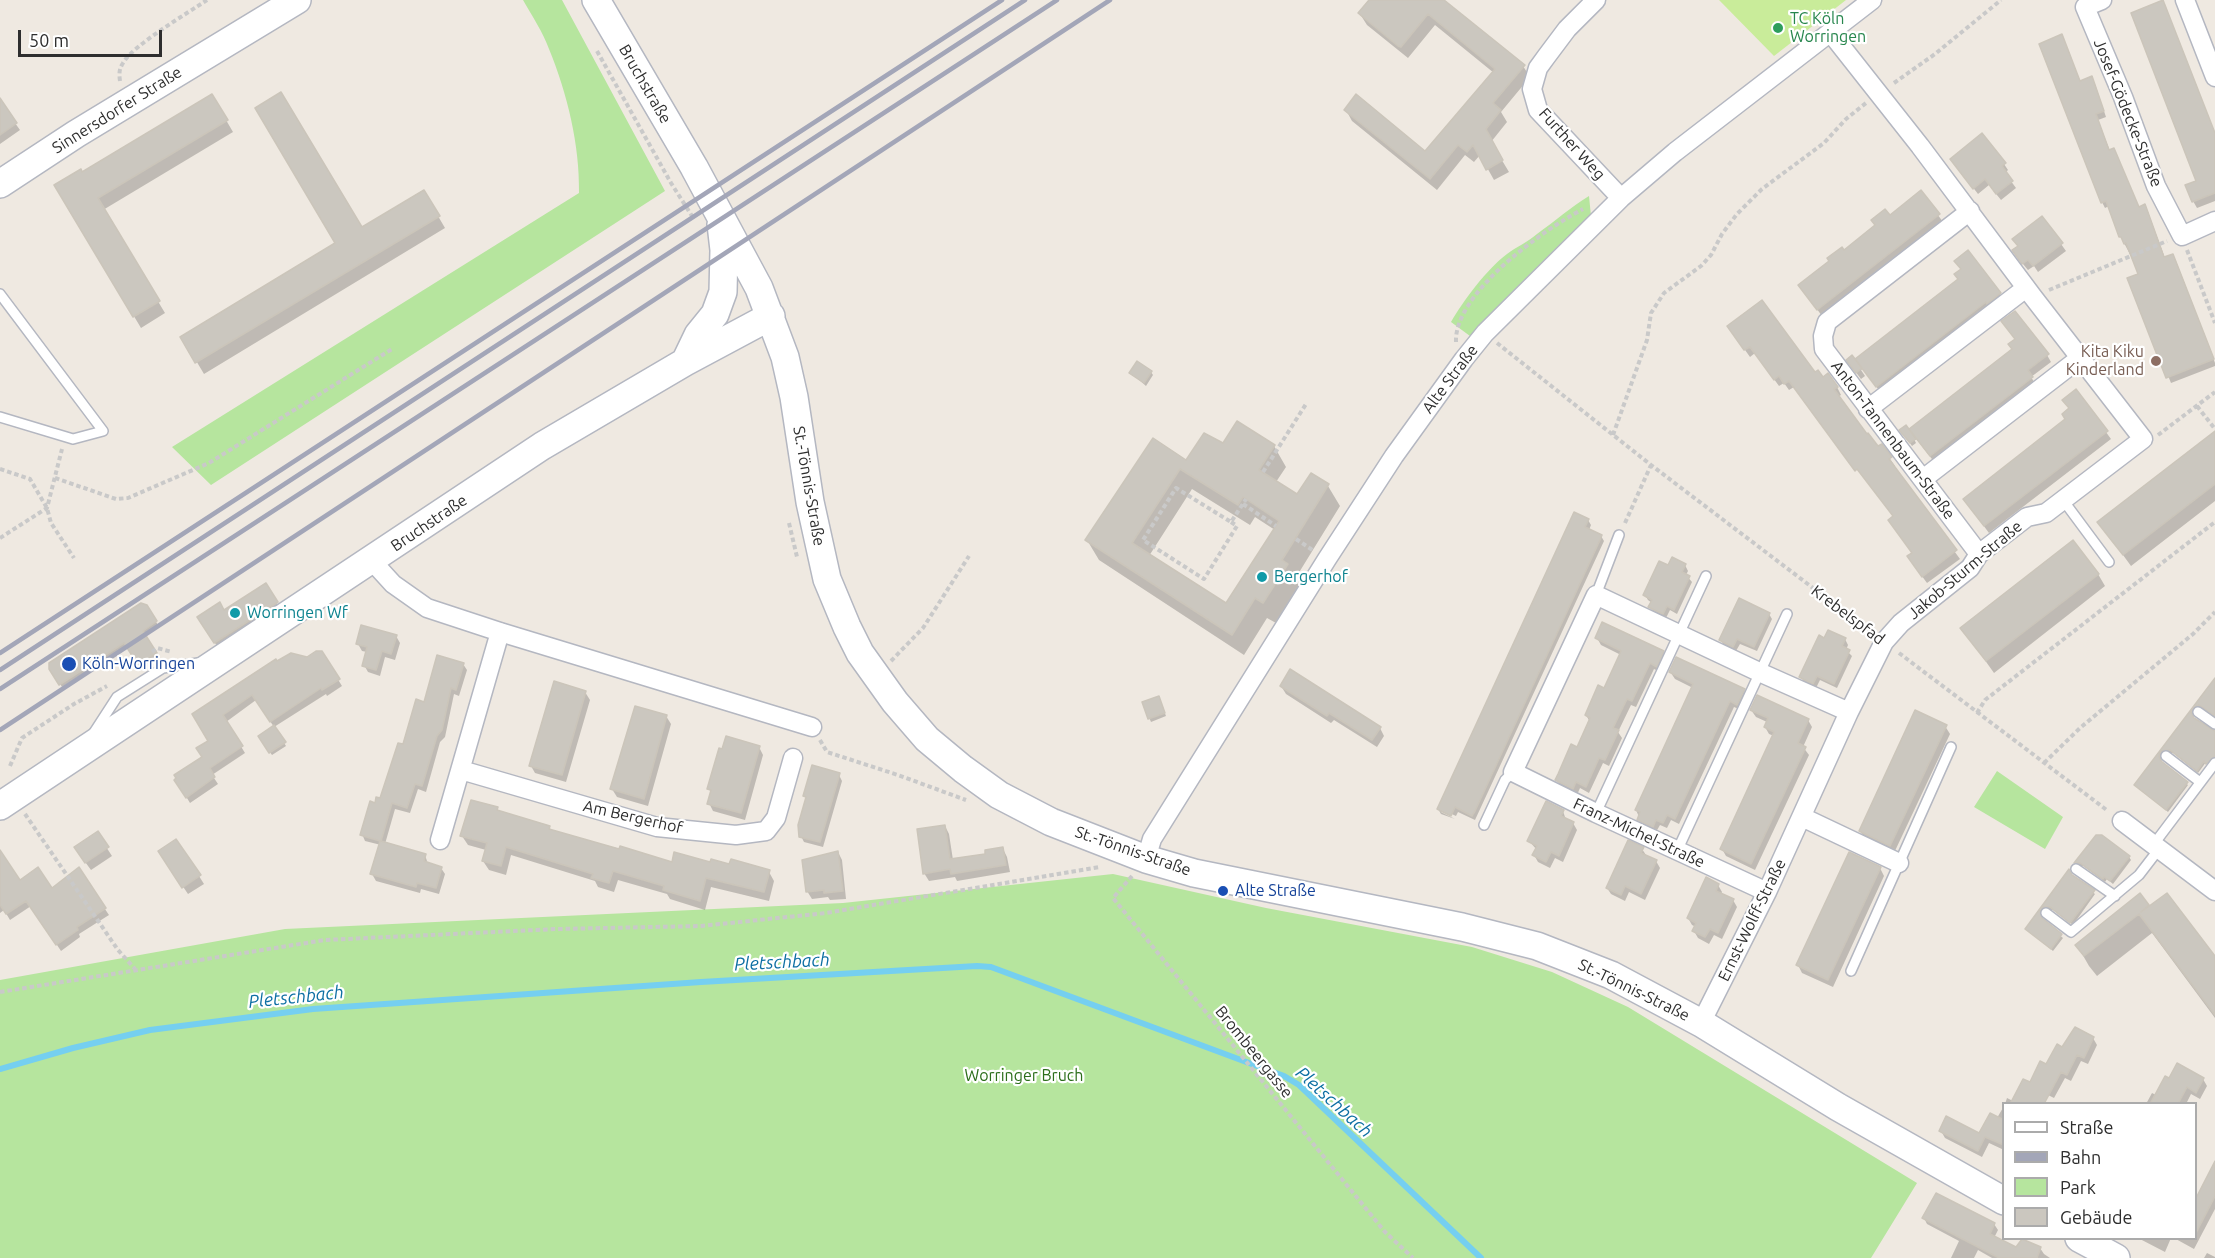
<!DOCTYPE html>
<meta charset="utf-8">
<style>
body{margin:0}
#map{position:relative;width:2215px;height:1258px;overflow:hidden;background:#efe9e1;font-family:Ubuntu,sans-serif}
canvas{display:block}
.legend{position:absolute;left:2002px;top:1102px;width:195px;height:138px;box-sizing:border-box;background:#fff;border:2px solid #ababab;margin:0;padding:8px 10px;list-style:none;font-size:18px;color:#2e2e2e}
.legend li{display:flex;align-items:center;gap:12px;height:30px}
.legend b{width:30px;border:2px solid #ababab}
.scale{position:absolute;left:18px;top:30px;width:144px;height:27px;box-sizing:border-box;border:3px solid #2e2e2e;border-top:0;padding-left:8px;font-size:18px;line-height:21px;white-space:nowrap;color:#2e2e2e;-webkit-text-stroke:4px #fff;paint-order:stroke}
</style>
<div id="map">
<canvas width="2215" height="1258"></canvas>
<ul class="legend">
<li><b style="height:8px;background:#fff"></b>Straße</li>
<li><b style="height:8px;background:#a3a6b8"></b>Bahn</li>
<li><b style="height:16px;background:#b6e59e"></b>Park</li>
<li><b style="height:16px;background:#cbc7bf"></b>Gebäude</li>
</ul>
<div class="scale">50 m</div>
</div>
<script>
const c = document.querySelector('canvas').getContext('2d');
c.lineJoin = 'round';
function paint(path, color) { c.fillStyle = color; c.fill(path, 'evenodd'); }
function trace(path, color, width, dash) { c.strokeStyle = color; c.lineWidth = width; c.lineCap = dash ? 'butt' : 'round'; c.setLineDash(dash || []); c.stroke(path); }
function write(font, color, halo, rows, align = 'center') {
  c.font = font + ' Ubuntu,sans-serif'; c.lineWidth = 4.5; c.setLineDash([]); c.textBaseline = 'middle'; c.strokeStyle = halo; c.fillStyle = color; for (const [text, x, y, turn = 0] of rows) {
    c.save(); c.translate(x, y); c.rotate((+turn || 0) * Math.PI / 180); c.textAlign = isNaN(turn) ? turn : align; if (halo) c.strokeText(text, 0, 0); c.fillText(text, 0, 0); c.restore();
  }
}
paint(new Path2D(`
 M523 0H562L665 191 211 485 172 447 579 193C580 145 567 93 549 49 543 32 532 16 523 0Z
 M1589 196 1591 216 1475 335 1470 336 1451 322C1463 301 1487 269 1507 254 1516 247 1528 242 1537 234 1555 221 1571 207 1589 196Z
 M1997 771 2063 817 2045 849 1974 807Z
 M1113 874 1266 908 1472 947 1552 972 1628 1007 1917 1183 1871 1258H0V980L285 929 843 903Z`), '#b6e59e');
paint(new Path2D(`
 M1719 0H1846L1774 56Z`), '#c9ec9a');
paint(new Path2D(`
 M1371 0H1442L1523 66 1530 77 1501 112 1507 122 1491 142 1509 172 1494 180 1480 155 1474 162 1465 155 1437 190 1352 121 1346 110 1425 153 1494 73 1435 25 1408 58 1367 25 1360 14Z
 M2163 2 2215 134V201L2197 208 2193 201 2197 182Z
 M2080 83 2095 84 2106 117 2098 120 2110 151 2114 149 2117 155 2139 208 2148 212 2165 258 2176 261 2215 363V366L2171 383 2129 279 2140 274 2121 237 2109 206 2105 208 2102 202Z
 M212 96 233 132 103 210 165 313 141 328 56 186 81 174Z
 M0 102 20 130 0 144Z
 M1952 160 2004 164 2008 170 2005 173 2016 188 2001 200 1989 185 1978 194Z
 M424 192 445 228 204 374 182 337Z
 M1921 192 1943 222 1822 316 1800 286Z
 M2061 244 2066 251 2038 272 2034 266 2028 270 2018 258Z
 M1962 270 2000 294 2004 301 1881 393 1863 369 1861 370 1865 376 1861 379 1852 367 1859 366 1959 280Z
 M1733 333 1815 374 1837 387 1841 395 1838 397 1878 448 1881 446 1895 466 1893 467 1960 559 1927 583 1913 564V554L1894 517 1794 387 1789 390 1784 383 1779 386 1755 353 1750 357Z
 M2047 355 2051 362 2031 377 2036 385 1935 463 1914 436 1913 437 1916 443 1912 446 1903 433 1912 436Z
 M1151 372 1153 375 1146 386 1131 373Z
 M2076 391 2111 439 1989 533 1969 506 2067 420 2070 409 2064 400Z
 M2215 442V501L2131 566 2099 522Z
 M1224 445 1274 446 1286 467 1276 482 1298 496 1311 475 1328 486 1340 506 1295 579 1299 586 1276 623 1267 618 1244 655 1099 560 1087 540 1187 462ZM1192 489 1250 525 1255 517 1275 530 1227 605 1149 556Z
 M1588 520 1591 525 1589 530 1601 536 1604 541 1475 820 1458 812 1456 816 1441 809V812L1455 819 1441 814 1438 809Z
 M1685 565 1688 571 1686 575 1692 582 1677 614 1670 610 1666 618 1653 612 1650 607 1652 603 1648 600 1645 595 1669 567Z
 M2098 574 2105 586 1994 673 1962 628Z
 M266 585 284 615 222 654 206 629 224 612Z
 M146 606 158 625 143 635 158 657 141 668 127 645 62 687 51 669Z
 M1769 614 1772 619 1757 651 1740 644 1736 651 1724 646 1721 640Z
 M396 636 400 643 395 660 385 657 380 676 368 672 364 665 367 652 362 651 358 644Z
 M1597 638 1663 652 1666 659 1660 672 1654 669 1636 707 1631 705 1618 732 1622 738 1609 766 1603 763 1589 793 1580 788 1577 795 1561 787 1557 780 1578 749 1590 722 1586 715 1605 690 1621 655 1601 645Z
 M1845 639 1848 645 1846 650 1852 656 1837 688 1820 680 1816 688 1804 682 1801 677 1825 640Z
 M321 652 342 686 327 696 326 694 274 727 286 746 272 755 261 740 274 727 256 700 226 722 245 753 212 775 218 784 190 803 176 780 203 757 210 741 194 714Z
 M463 664 467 670 459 696 454 694 445 737 440 742 426 792 418 789 410 813 395 809 385 844 425 855 428 864 441 868 445 874 439 894 421 889 420 893 376 881 372 874 381 845 365 841 362 834 376 804 381 800 425 704Z
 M1671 673 1744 690 1747 697 1741 710 1734 707 1679 824 1671 820 1667 828 1660 825 1656 832 1643 826 1636 810 1693 688 1675 679Z
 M2215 678V718L2201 708 2194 711 2193 718 2215 731V750L2198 773 2173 753H2166L2161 756 2162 763 2188 785 2168 812 2136 785Z
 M1281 686 1380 728 1384 736 1377 747 1334 720 1331 723 1286 694Z
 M585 692 590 700 566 782 535 773 531 766Z
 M1160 701 1166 716 1151 722 1143 703Z
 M1751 710 1808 720 1812 727 1803 747 1809 755 1755 870 1726 856 1722 849 1774 736 1769 734 1765 727 1767 722 1756 717Z
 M666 716 671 724 648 806 617 797 612 789Z
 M1945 726 1950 734 1894 853 1865 839 1860 831Z
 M759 747 763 755 745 820 713 811 709 803 711 793 709 789 723 751Z
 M839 775 842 781 823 847 804 842 801 836 807 800 805 796Z
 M497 809 499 812 549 827 552 831 673 863 711 864 769 872 774 881 769 901 711 887 705 910 670 899 667 894 618 880 614 892 598 887 595 881 511 855 506 875 489 870 483 861 486 850 468 845 462 836Z
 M1563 811 1566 820 1573 823 1577 830 1563 862 1555 858 1550 868 1538 862 1534 855 1537 850 1529 841Z
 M945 826 949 834 953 860 987 855 1003 849 1007 857 1010 872 957 881 955 877 929 881 924 873Z
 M97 833 112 856 91 870 80 855Z
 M1642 849 1646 855 1656 861 1660 868 1645 900 1629 892 1625 901 1611 894 1607 888Z
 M838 852 842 860 846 899 830 900 828 897 812 899 807 891Z
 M0 853 19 882 51 890 78 869 109 915 79 934 80 937 61 951 31 906 10 920 4 910 0 913Z
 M2129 857 2131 860 2113 884 2107 879 2105 882 2083 866H2078L2076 863Z
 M165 860 199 876 204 884 188 894Z
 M1880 868 1884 876 1833 987 1802 973 1798 965Z
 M2069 872 2071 876 2095 894 2073 925 2053 910H2046L2041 913 2042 920 2063 938 2053 951 2027 929Z
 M1718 885 1722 892 1721 895 1733 900 1737 907 1722 939 1714 935 1709 944 1698 938 1694 931 1696 927 1692 925 1688 918Z
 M2140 895 2149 908 2215 958V1018L2152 933 2097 976 2089 966 2077 945Z
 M2093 1038 2097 1045 2088 1064 2081 1061 2071 1081 2065 1078 2054 1098 2048 1095 2044 1104H2005L2007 1098 2013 1101 2047 1066Z
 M2203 1079 2207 1086 2200 1099 2191 1094 2186 1104H2146L2152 1093 2156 1095Z
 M2004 1106V1150L1989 1143 1982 1157 1945 1138 1941 1131 1980 1135 1997 1118Z
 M2215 1179V1209L2194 1249 2174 1238H2196V1196L2198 1197Z
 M1924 1218 1994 1224 1998 1230 1994 1238 2017 1249 2040 1248 2044 1254 2050 1258H1992L1978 1250 1974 1258H1951L1959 1241 1927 1224Z
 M2138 1238H2171L2165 1252Z
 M2207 1253 2215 1257V1258H2204Z`), '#0003');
trace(new Path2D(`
 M0 1069 73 1048 150 1030 313 1009 701 982 977 966 991 967 1284 1076 1299 1085 1481 1258`), '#75cff0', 6);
const building = new Path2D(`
 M1369 0H1444L1525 65 1493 103 1501 110 1486 129 1503 160 1486 170 1473 145 1467 152 1458 145 1430 179 1344 110 1356 94 1425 151 1495 69 1428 14 1401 47 1398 46 1358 13Z
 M2163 0 2215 133V193L2192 202 2185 185 2196 181 2131 13Z
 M2062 34 2080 81 2092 76 2104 111 2096 114 2109 150 2114 148 2139 207 2145 204 2164 257 2173 254 2214 359 2166 378 2127 278 2138 274 2126 243 2124 244 2121 237H2119L2106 201 2101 203 2039 44Z
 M281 92 362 227 424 190 440 216 195 363 180 337 335 243 255 108Z
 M212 94 228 120 98 198 160 301 133 317 54 185 81 169 82 172Z
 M0 98 17 123 0 135Z
 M1982 133 2006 163 2002 166 2013 181 1996 194 1985 179 1973 189 1950 159Z
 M1921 190 1940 214 1817 310 1798 285 1829 261 1827 258 1842 247 1844 250 1875 225 1871 220 1885 209 1890 215Z
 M2042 216 2063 243 2033 266 2028 260 2022 264 2012 250 2018 246 2012 239Z
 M1968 250 2001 293 1987 304 1986 302 1876 387 1855 359 1958 279 1954 274 1961 269 1954 261Z
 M1762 300 1815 372 1818 370 1823 377 1828 373 1838 387 1834 389 1867 434 1868 433 1878 446 1882 444 1892 457 1889 459 1957 550 1922 577 1907 556 1912 553 1888 520 1893 516 1857 469 1855 471 1789 381 1784 384 1779 376 1774 380 1750 347 1744 350 1727 326Z
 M2015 311 2049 354 2028 370 2033 377 1930 456 1909 429 2012 349 2008 344 2015 339 2001 321Z
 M1852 355 1862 368 1856 373 1846 360Z
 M1137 361 1152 371 1144 383 1129 373Z
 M2076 389 2108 431 1984 526 1963 499 2065 419 2062 414 2069 408 2062 400Z
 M1237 421 1275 445 1259 470 1297 494 1311 473 1329 484 1282 560 1288 564 1263 603 1255 598 1232 635 1085 540 1153 438 1186 460 1204 433 1223 443ZM1180 469 1238 505 1243 497 1279 521 1226 603 1132 543Z
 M1906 425 1916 439 1910 443 1899 430Z
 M2215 431V484L2123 555 2097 522Z
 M1574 512 1589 519 1585 527 1602 535 1600 540 1475 811 1472 816 1455 807 1451 816 1437 809Z
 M2073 540 2099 574 1986 661 1960 628Z
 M1672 557 1686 564 1682 572 1690 576 1674 610 1667 606 1663 614 1648 607 1652 600 1643 595 1659 561 1668 565Z
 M266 583 278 602 214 643 197 617 220 602 224 610Z
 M1739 598 1770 613 1754 647 1737 639 1733 647 1719 640Z
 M141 603 147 605 157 621 143 631 157 653 138 665 124 643 59 685 49 669V663Z
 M1602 622 1664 651 1657 667 1650 663 1632 701 1627 699 1613 728 1619 730 1605 760 1599 758 1586 787 1576 782 1573 789 1555 780 1558 774 1571 744 1577 747 1590 718 1585 715 1598 685 1604 688 1621 651 1595 638Z
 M361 625 397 635 391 654 382 651 376 670 362 666 367 647 356 644Z
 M1828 630 1846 638 1842 646 1850 650 1834 684 1817 676 1813 684 1799 677 1819 635 1824 638Z
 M316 651H322L340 679 322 690 321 688 270 722 252 695 223 715 243 746 210 768 215 777 186 798 174 780 176 778 174 775 202 757 196 748 208 741 192 714 276 659 277 661 291 653 307 657Z
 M437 655 464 663 456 690 451 688 442 730 437 736 422 786 415 784 407 808 392 803 381 841 426 854 424 861 442 867 436 888 417 883 416 887 370 874 380 841 360 835 370 801 375 803 376 797 380 798 398 743 403 744 416 699 424 702Z
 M1676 657 1745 689 1737 705 1730 701 1675 819 1667 815 1663 823 1656 820 1653 827 1637 820 1640 812 1635 810 1693 684 1669 672Z
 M1290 669 1381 727 1372 740 1329 713 1327 716 1280 686Z
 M2215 678V716L2199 705 2193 708 2191 712 2194 718 2215 731V756L2206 764 2204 761 2197 771 2170 750 2161 751 2159 756 2161 761 2188 782 2166 810 2134 785Z
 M554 681 586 691 562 775 529 766Z
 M1757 695 1809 719 1798 743 1806 747 1751 864 1720 849 1774 732 1764 727 1768 718 1750 710Z
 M1159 696 1165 713 1148 719 1142 702Z
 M635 706 667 715 644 799 610 789Z
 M1915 710 1947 725 1890 846 1859 831Z
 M274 725 286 742 269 753 258 736Z
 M726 736 760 746 741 813 707 804 711 790 707 789 719 748 722 749Z
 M812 765 840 773 820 842 799 837 798 825 806 797 803 796Z
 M471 800 498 807 497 810 550 826 549 829 619 849 620 846 672 862 674 852 710 862 711 859 729 864 731 859 770 870 764 892 706 878 700 901 663 890 664 886 613 871 609 883 591 878 593 874 506 847 501 866 482 861 487 843 460 836Z
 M1546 801 1564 810 1561 816 1574 822 1559 856 1551 852 1546 862 1532 855 1537 846 1527 841Z
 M945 825 950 859 985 854V850L1003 847 1006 865 951 874 950 869 923 874 917 829Z
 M98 831 109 847 85 863 74 847Z
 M2096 835H2102L2130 856 2110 881 2104 877 2103 879 2080 863H2074Z
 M176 839 201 875 182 888 158 851Z
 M1628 840 1644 847 1641 853 1657 860 1641 894 1625 886 1621 895 1606 888Z
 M0 850 20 880 38 867 52 888 79 867 106 908 77 927 78 930 56 945 26 901 6 914 0 905Z
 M838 851 843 891 824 893V890L806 892 802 860Z
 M1849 852 1881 867 1828 980 1796 965Z
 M2069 869 2072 875 2095 890 2070 923 2050 907H2044L2040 909 2042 918 2062 934 2051 949 2025 929Z
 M1706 877 1719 884 1716 891 1734 899 1718 933 1710 929 1705 937 1692 931 1696 923 1687 918Z
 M2140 893 2149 905 2141 912 2167 893 2215 956V1015L2139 914 2084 956 2075 945Z
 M2075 1027 2094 1037 2084 1058 2077 1055 2067 1075 2061 1072 2044 1104H2010L2023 1079 2030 1082 2040 1061 2046 1064 2057 1044 2062 1047Z
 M2177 1063 2204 1078 2196 1093 2187 1087 2178 1104H2150L2165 1076 2169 1078Z
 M1990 1113 2004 1120V1145L1985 1137 1978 1151 1939 1131 1946 1116 1979 1133Z
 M2215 1161V1196L2196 1233V1198Z
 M1936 1193 1995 1223 1990 1234 2016 1247 2022 1239 2041 1247 2037 1258H1999L1922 1218Z`);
paint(building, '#cbc7bf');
trace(building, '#cbc5ba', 1.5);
const lane = new Path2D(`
 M0 294 103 431 73 439 0 417
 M2063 500 2109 562
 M1596 595 1619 535
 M2198 712 2215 724
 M93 734 117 697 163 668 198 663 200 665
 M2166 756 2200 782
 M1596 813 1706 576
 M1484 825 1505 780 1513 772
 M2154 844 2215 763
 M1677 851 1787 614
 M2076 869 2115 896
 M2046 913 2071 932 2139 875 2159 849
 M1851 971 1951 747`);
const street = new Path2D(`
 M1596 0 1567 29 1546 57 1538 68 1532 89 1538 110 1621 198
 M2102 0 2085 7 2123 97 2156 186 2182 236 2215 221
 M2185 0 2215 77
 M1970 211 1827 322 1823 336 1824 349 1979 554
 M1868 409 2026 288
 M1923 479 2080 358
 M372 561 393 584 427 608 500 632 812 727
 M461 770 657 827 736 835 766 831 776 818 793 758
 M1802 817 1899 863
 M2122 821 2215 891
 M440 840 500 632
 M1146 859 1152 839 1327 559 1394 456 1464 359 1485 333 1621 198 1675 152 1872 0
 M1767 892 1596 813 1513 772 1596 595 1759 672 1849 712
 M1701 1023 1767 892 1849 712 1884 642 1901 623 1970 568 1979 554 2027 517 2046 513 2143 439 2033 297 1920 146 1830 32`);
const secondary = new Path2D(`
 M596 0 694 167 759 288 785 357 794 397 810 502 827 579 847 627 860 653 895 702 927 739 963 769 999 795 1051 822 1146 859 1194 873 1462 927 1537 946 1611 975 1701 1023 1838 1107 2004 1201
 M0 184 76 134 297 0
 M685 362 698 335 715 314 723 292 724 250 721 224
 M0 806 542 446 685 362 771 316
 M2079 1238 2116 1258`);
trace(lane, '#b4b7c1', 12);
trace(street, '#b4b7c1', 21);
trace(secondary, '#b4b7c1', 30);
trace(new Path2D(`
 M597 51 671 183 692 216
 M120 81C119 74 119 69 123 63 133 45 188 13 207 0
 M1894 83 1935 54 2001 0
 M2187 250 2215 323
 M2049 290 2167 241
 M1456 342C1454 293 1543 230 1583 209
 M1497 343 1651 465 1871 632
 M2197 406 2215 429
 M1613 435 1647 340 1651 313 1664 293 1701 266 1711 255 1722 234 1737 214 1762 189 1824 143 1846 119 1866 103
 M2158 435 2215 392
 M0 469 30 479 47 508 51 523 74 558
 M1263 472 1306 404
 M55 478 116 499 128 498 209 463 392 349
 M1243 504 1276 526
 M1231 522 1237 526 1204 579 1143 540 1176 488 1231 522 1246 499
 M789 523 797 557
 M1625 523 1651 465
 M0 538 47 508 62 449
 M1296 539 1314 551
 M152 652 157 648 172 652
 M1899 653 2108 811
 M891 661 923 628 969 556
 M1977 713 1985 700 2215 522
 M820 740 827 752 898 775 966 800
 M2044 763 2080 728 2193 634 2215 612
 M10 766 22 738 74 704 107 686
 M25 814 118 950 135 969
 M1132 876 1113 898 1385 1232 1413 1258
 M0 992 325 940 557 929 701 926 826 913 1100 867`), '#c9c9c9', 4, [4.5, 3]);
trace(lane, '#fff', 9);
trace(street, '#fff', 18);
trace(secondary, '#fff', 27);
trace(new Path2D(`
 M0 653 1002 0
 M0 670 1025 0
 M0 689 1057 0
 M0 730 1110 0`), '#a3a6b8', 4.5);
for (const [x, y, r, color] of [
 [1778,28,6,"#2e9e5b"],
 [2156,361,6,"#8d6e63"],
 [1262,577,6,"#0f9aa8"],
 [235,613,6,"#0f9aa8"],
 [69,664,8,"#1a4fb4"],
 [1223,891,6,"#1a4fb4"]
]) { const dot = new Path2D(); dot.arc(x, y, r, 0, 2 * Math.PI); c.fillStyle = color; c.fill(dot); trace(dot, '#fff', 2); }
write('16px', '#27864d', '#fff', [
 ["TC Köln",1790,19],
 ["Worringen",1790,37]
], 'left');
write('16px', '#2e2e2e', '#fff', [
 ["Bruchstraße",645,84,60],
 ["Sinnersdorfer Straße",117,110,-32],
 ["Josef-Gödecke-Straße",2128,113,68],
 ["Further Weg",1572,144,48],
 ["Alte Straße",1450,379,-53],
 ["Anton-Tannenbaum-Straße",1893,440,53],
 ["St.-Tönnis-Straße",809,486,80],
 ["Bruchstraße",429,523,-34],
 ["Jakob-Sturm-Straße",1965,570,-40],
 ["Krebelspfad",1848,615,37],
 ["Am Bergerhof",633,817,13],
 ["Franz-Michel-Straße",1639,833,25],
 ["St.-Tönnis-Straße",1133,851,19],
 ["Ernst-Wolff-Straße",1752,920,-64],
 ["St.-Tönnis-Straße",1634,990,26],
 ["Brombeergasse",1254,1052,51]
]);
write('16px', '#785e54', '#fff', [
 ["Kita Kiku",2144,352],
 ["Kinderland",2144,370]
], 'right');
write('16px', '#0d838f', '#fff', [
 ["Bergerhof",1274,577],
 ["Worringen Wf",247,613]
], 'left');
write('16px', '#164399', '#fff', [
 ["Köln-Worringen",82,664],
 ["Alte Straße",1235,891]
], 'left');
write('16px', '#2c6e1b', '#fff', [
 ["Worringer Bruch",1024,1076]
]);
write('italic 18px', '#0d6fa3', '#fff', [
 ["Pletschbach",782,962,-3],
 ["Pletschbach",296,997,-6],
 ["Pletschbach",1334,1102,42]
]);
</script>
